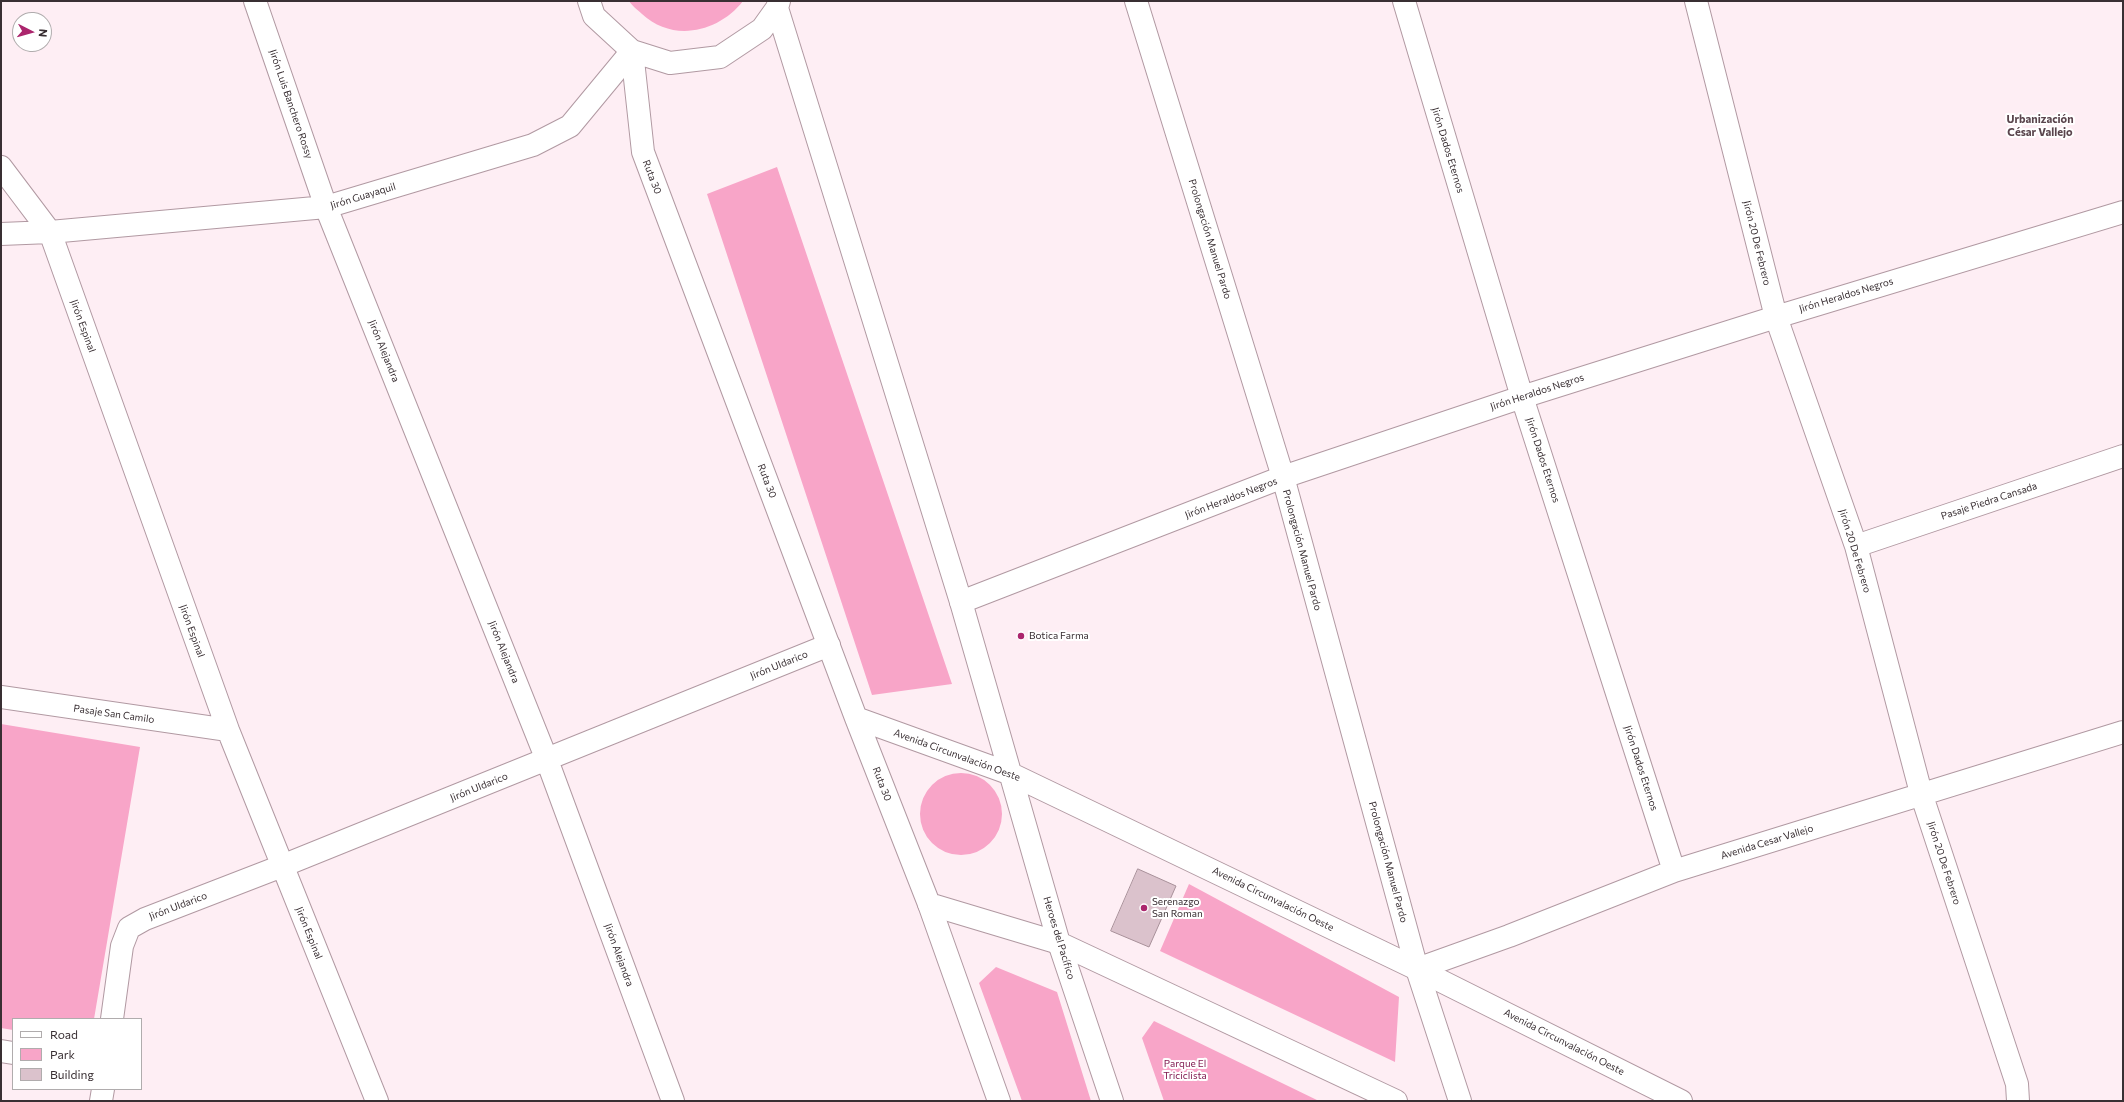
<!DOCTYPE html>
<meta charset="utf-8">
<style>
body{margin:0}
#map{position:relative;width:2124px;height:1102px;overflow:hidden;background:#feeef4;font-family:Commissioner,sans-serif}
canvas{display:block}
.frame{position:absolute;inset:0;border:2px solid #392f33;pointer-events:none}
.legend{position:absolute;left:12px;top:1018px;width:130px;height:72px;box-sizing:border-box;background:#fff;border:1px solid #b0acad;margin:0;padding:5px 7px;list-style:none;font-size:12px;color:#392f33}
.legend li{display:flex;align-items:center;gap:8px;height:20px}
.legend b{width:20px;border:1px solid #b0acad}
.north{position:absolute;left:12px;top:12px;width:40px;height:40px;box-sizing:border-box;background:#fff;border:1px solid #b0acad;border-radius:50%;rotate:96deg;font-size:11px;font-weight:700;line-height:16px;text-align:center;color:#392f33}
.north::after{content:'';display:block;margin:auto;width:14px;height:18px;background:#ab256d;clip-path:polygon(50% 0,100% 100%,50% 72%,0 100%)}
</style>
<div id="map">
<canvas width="2124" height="1102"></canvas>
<div class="frame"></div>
<ul class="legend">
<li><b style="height:5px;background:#fff"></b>Road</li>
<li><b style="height:11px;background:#f8a5c8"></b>Park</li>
<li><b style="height:11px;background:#dbc2cc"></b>Building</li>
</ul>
<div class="north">N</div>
</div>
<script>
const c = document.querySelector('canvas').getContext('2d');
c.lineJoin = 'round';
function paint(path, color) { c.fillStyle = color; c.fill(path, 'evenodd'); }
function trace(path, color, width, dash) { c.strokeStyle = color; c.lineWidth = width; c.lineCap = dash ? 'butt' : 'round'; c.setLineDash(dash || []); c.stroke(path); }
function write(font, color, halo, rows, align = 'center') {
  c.font = font + ' Commissioner,sans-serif'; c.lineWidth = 4; c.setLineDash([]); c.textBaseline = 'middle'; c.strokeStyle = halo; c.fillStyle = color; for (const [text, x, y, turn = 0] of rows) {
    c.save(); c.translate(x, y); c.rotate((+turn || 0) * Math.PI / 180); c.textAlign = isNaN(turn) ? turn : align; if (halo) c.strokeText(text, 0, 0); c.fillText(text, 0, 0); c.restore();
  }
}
paint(new Path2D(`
 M629 1H743C719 32 673 43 642 14 638 10 632 6 629 1Z
 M777 167 952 684 872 695 707 194Z
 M1 724 140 747 94 1019H13V1030L1 1028Z
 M920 814a41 41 0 1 1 82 0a41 41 0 1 1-82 0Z
 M1189 884 1399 997 1395 1062 1160 951Z
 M996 967 1057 992 1091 1101H1022L979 983Z
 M1154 1021 1319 1101H1164L1142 1038Z`), '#f8a5c8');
const building = new Path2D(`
 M1138 869 1176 886 1149 947 1111 931Z`);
paint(building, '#dbc2cc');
trace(building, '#a89099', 1);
const street = new Path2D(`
 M255 1 326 207 547 760 673 1101
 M1136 1 1283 477 1417 969 1460 1101
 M1404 1 1522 397 1674 871
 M1696 1 1776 317 1856 546 1921 793 2017 1084 2018 1101
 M1 167 50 232 228 730 377 1101
 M1 234 50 232 326 207 533 145 570 126 632 51
 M1856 546 2123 456
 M961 602 1283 477 1522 397 1776 317 2123 212
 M1 697 228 730
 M1417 969 1509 936 1674 871 2123 732
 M112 1019 122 946 129 928 145 919 282 866 829 645
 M1 1051 13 1053
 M101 1101 103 1089`);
const secondary = new Path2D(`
 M929 904 999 1101
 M1059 943 1112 1101`);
const highway = new Path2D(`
 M589 1 594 16 632 51 670 63 720 57 762 29 777 8 779 1
 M777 8 961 602 1059 943
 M632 51 643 152 856 718 929 904 1059 943 1396 1101
 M856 718 1011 774 1417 969 1681 1101`);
trace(street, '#b199a2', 24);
trace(secondary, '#b199a2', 24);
trace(highway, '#b199a2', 24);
trace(street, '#fff', 22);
trace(secondary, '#fff', 22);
trace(highway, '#fff', 22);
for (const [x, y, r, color] of [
 [1021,636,4,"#ab256d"],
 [1144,908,4,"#ab256d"]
]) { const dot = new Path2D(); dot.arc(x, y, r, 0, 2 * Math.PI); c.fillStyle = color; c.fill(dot); trace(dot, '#fff', 1.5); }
write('10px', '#392f33', '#fff', [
 ["Jirón Luis Banchero Rossy",291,104,71],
 ["Jirón Dados Eternos",1448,150,73],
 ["Ruta 30",652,177,69],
 ["Jirón Guayaquil",363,196,-17],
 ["Prolongación Manuel Pardo",1210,239,73],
 ["Jirón 20 De Febrero",1757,243,76],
 ["Jirón Heraldos Negros",1846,295,-17],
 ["Jirón Espinal",83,326,70],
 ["Jirón Alejandra",384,351,68],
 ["Jirón Heraldos Negros",1537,392,-18],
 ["Jirón Dados Eternos",1543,460,72],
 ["Ruta 30",767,481,69],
 ["Jirón Heraldos Negros",1231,498,-21],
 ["Pasaje Piedra Cansada",1989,501,-18],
 ["Prolongación Manuel Pardo",1302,550,75],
 ["Jirón 20 De Febrero",1855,551,73],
 ["Jirón Espinal",192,631,70],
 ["Jirón Alejandra",504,652,68],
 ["Jirón Uldarico",779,665,-22],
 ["Pasaje San Camilo",114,714,8],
 ["Avenida Circunvalación Oeste",957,755,20],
 ["Jirón Dados Eternos",1641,768,72],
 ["Ruta 30",882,784,69],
 ["Jirón Uldarico",479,787,-22],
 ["Avenida Cesar Vallejo",1767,842,-17],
 ["Prolongación Manuel Pardo",1388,862,75],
 ["Jirón 20 De Febrero",1944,863,72],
 ["Avenida Circunvalación Oeste",1273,899,26],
 ["Jirón Uldarico",178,906,-21],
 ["Jirón Espinal",309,933,68],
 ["Heroes del Pacífico",1059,938,73],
 ["Jirón Alejandra",619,955,70],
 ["Avenida Circunvalación Oeste",1564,1042,27]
]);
write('10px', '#392f33', '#fff', [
 ["Botica Farma",1029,636],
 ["Serenazgo",1152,902],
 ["San Roman",1152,914]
], 'left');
write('10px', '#821d52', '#fff', [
 ["Parque El",1185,1064],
 ["Triciclista",1185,1076]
]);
write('bold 11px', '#5a454d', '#fff', [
 ["Urbanización",2040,119],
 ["César Vallejo",2040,132]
]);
</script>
